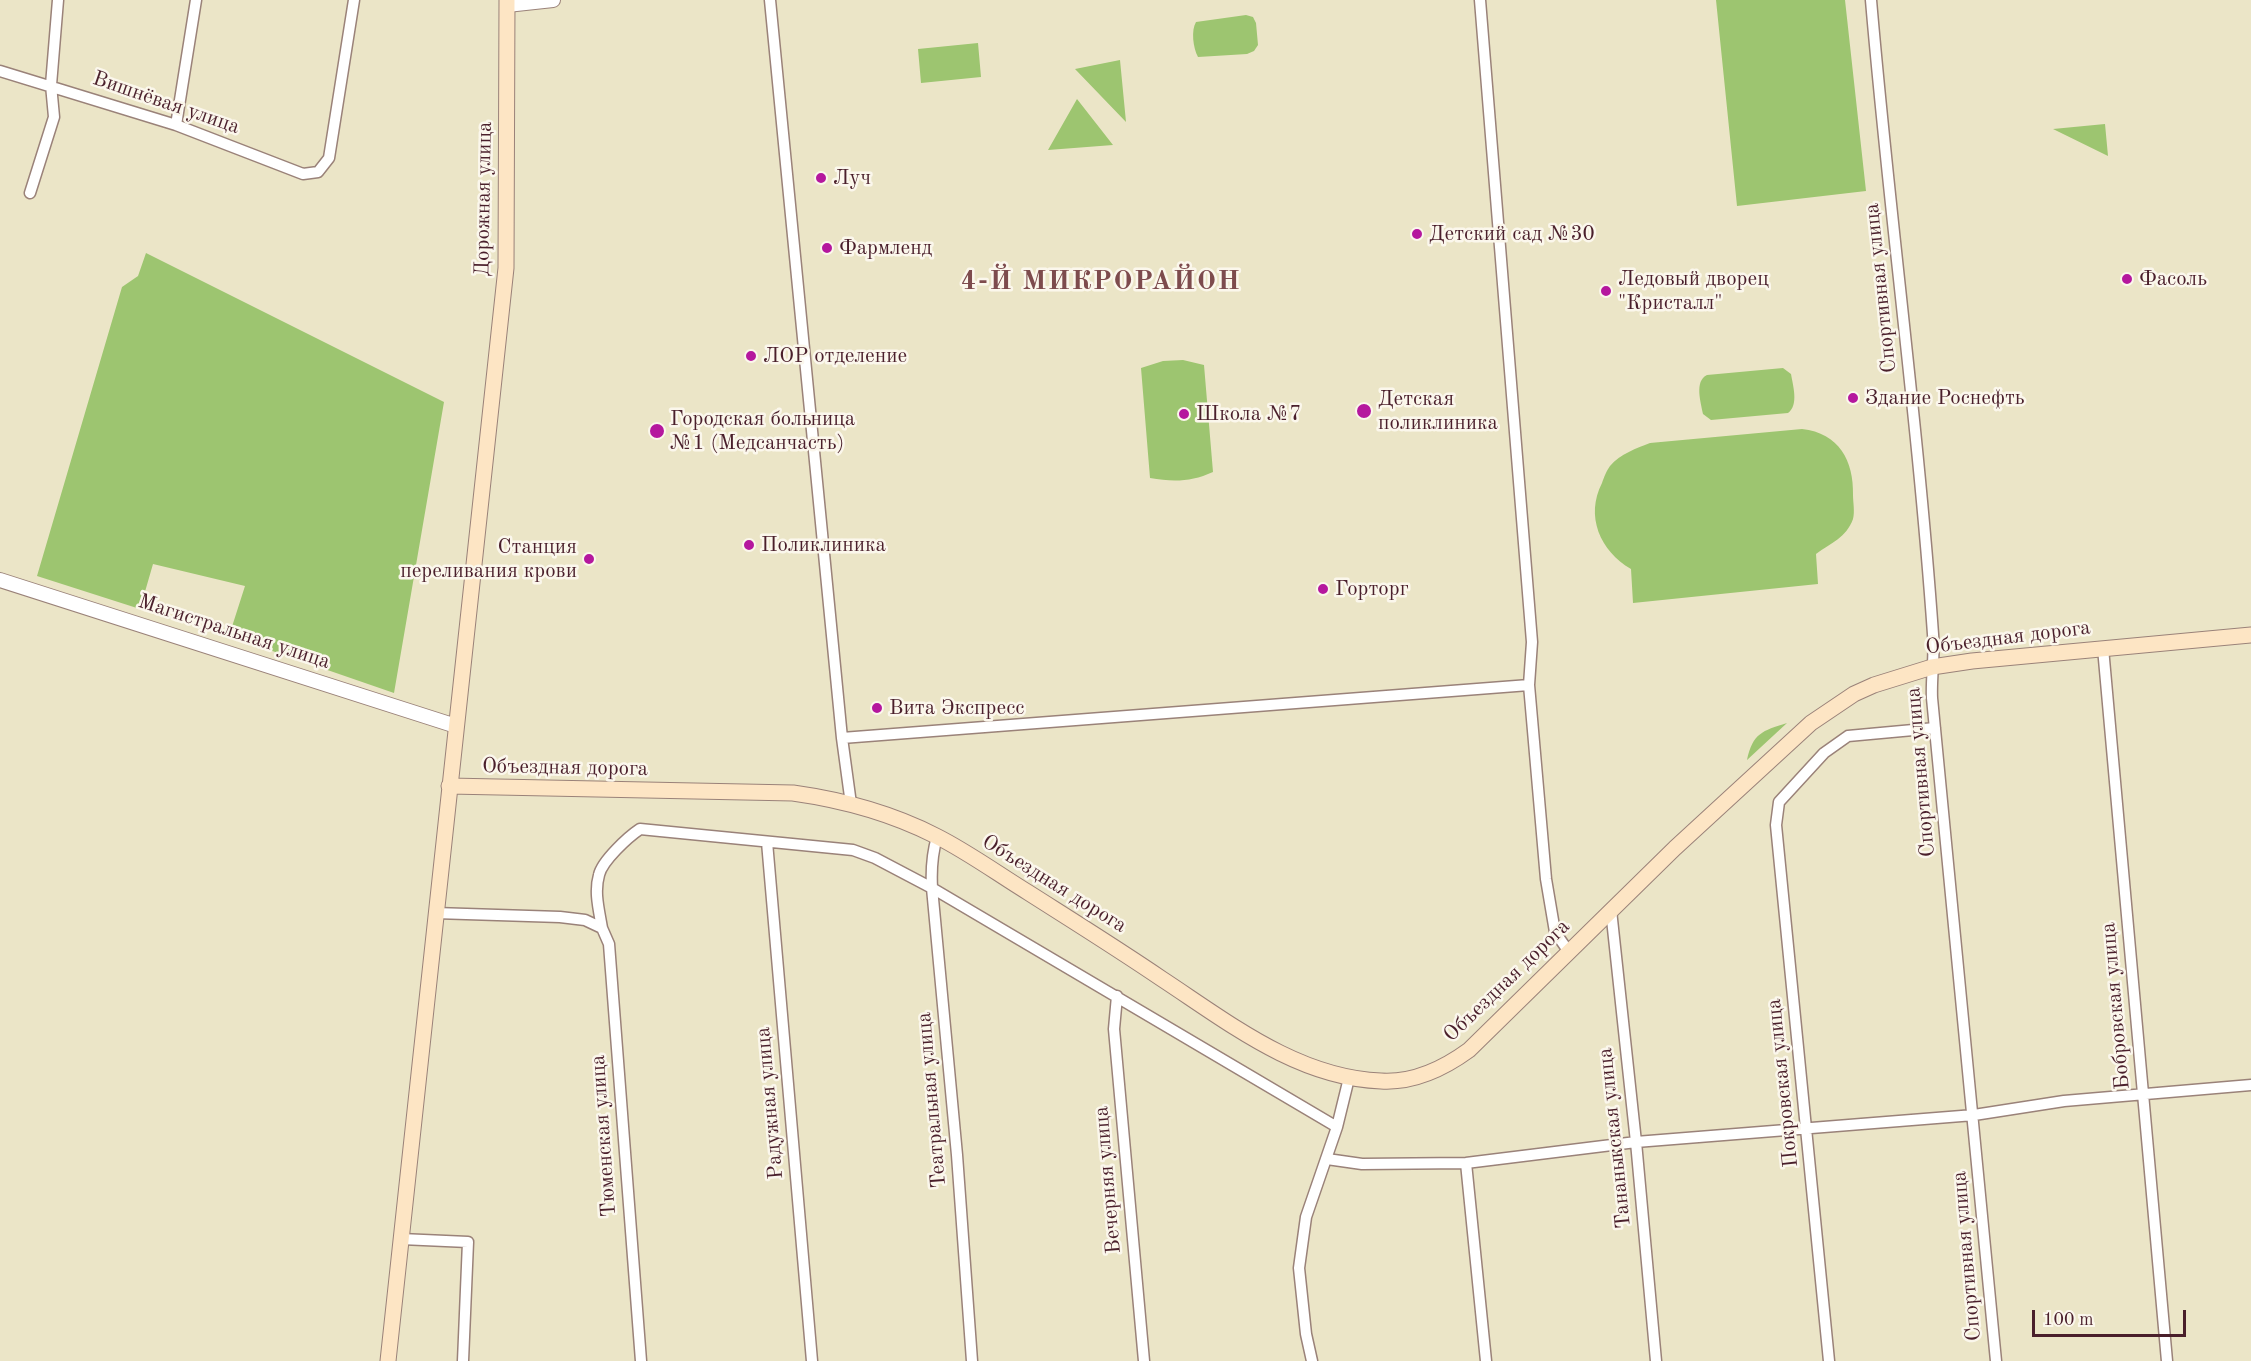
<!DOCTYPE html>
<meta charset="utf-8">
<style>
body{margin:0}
#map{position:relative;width:2251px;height:1361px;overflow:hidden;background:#ebe5c7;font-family:"Old Standard TT",serif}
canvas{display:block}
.scale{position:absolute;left:2032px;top:1310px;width:154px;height:27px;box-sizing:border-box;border:3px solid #4a1f2b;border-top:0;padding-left:8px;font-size:18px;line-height:21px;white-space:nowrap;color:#4a1f2b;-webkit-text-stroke:4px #fbf7ec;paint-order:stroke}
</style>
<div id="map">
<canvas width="2251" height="1361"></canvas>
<div class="scale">100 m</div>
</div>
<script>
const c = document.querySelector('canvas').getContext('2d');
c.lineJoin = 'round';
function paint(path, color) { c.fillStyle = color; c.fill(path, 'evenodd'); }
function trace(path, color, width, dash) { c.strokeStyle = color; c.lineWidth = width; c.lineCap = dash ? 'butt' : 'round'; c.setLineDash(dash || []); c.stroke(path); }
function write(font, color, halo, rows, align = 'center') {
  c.font = font + ' "Old Standard TT",serif'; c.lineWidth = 5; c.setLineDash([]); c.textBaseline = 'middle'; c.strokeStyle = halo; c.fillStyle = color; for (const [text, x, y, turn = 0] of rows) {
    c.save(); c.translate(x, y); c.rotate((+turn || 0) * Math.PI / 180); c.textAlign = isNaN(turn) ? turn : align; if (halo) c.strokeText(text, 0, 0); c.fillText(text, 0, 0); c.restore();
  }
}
paint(new Path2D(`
 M1716 0H1845L1866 191 1737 206Z
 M1246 15 1253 17 1256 23 1258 45 1254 51 1247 54 1198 57C1193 48 1191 30 1196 22Z
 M978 43 981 77 921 83 918 49Z
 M1120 60 1126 122 1075 69Z
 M1077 99 1113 145 1048 150Z
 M2105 124 2108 156 2053 129Z
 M146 253 444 402 394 693 229 636 245 586 153 564 140 609 37 576 122 287 138 276Z
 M1183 360 1204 365 1213 472C1191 482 1173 482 1150 478L1141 368 1163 361Z
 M1783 368 1791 374C1793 386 1799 405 1788 413L1711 420 1703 414C1701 403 1694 381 1707 375Z
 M1802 429C1839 433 1854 461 1853 495 1853 502 1855 512 1853 519 1846 538 1831 543 1816 554L1818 584 1633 603 1631 569C1600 551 1585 516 1602 483 1604 477 1607 470 1610 466 1620 454 1637 448 1650 443Z
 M1787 723 1747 760C1753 733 1762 731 1787 723Z`), '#9dc570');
const minor = new Path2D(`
 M770 0 842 738 851 804
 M1480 0 1532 642 1529 685 1546 879 1555 932 1569 952
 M1871 0C1889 212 1918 422 1933 634 1935 656 1931 677 1932 698L1996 1361
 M0 71 176 125 303 174 318 172 329 158 354 0
 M176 125 196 0
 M30 193 54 117 51 85 58 0
 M2103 648 2167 1361
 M842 738 1529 685
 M937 837C932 854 931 870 932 888L957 1155 972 1361
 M767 842 812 1361
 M1611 910 1636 1142 1656 1361
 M435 913 560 917 585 920 602 928 609 944 641 1361
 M602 928C599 910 594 892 599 875 602 861 628 837 640 829L853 850 875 858 932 888 1337 1127
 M1117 996 1114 1029 1144 1361
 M1327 1159 1362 1164 1466 1163 1636 1142 1974 1115 2064 1101 2251 1085
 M1466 1163 1486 1361
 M401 1239 468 1242 463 1361
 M1312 1361 1306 1334 1299 1268 1306 1217 1337 1127 1349 1078
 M1829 1361 1776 825 1779 802 1824 753 1848 736 1935 728`);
const tertiary = new Path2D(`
 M507 5 553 0
 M0 580 456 726`);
const secondary = new Path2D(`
 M449 786 793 793C843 800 891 813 936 836 968 852 998 874 1029 893 1073 921 1118 949 1162 979 1229 1023 1298 1078 1381 1081 1414 1083 1443 1069 1469 1050L1675 848 1811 723 1854 694 1874 685 1932 667 1972 661 2251 635
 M388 1361 506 268 507 0`);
trace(minor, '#9a8279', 13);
trace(tertiary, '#9a8279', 16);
trace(secondary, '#9a8279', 17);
trace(minor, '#fff', 10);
trace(tertiary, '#fff', 14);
trace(secondary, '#fde5c4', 15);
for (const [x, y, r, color] of [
 [821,178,6,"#b5179e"],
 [1417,234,6,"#b5179e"],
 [827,248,6,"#b5179e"],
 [2127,279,6,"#b5179e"],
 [1606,291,6,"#b5179e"],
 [751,356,6,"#b5179e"],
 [1853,398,6,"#b5179e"],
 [1364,411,8,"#b5179e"],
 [1184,414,6,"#b5179e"],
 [657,431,8,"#b5179e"],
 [749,545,6,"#b5179e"],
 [589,559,6,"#b5179e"],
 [1323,589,6,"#b5179e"],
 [877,708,6,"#b5179e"]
]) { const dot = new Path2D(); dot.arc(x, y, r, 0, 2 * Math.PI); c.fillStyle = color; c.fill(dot); trace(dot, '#fbf7ec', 2); }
write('21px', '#4a1f2b', '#fbf7ec', [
 ["Вишнёвая улица",166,103,19],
 ["Дорожная улица",484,199,-89],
 ["Спортивная улица",1881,288,-96],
 ["Магистральная улица",234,632,18],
 ["Объездная дорога",2008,638,-7],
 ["Объездная дорога",565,768,1],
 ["Спортивная улица",1921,772,-95],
 ["Объездная дорога",1054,884,32],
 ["Объездная дорога",1507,981,-44],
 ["Бобровская улица",2116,1006,-95],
 ["Покровская улица",1783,1083,-96],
 ["Театральная улица",932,1100,-95],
 ["Радужная улица",770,1103,-95],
 ["Тюменская улица",604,1136,-94],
 ["Тананыкская улица",1615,1138,-96],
 ["Вечерняя улица",1108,1180,-95],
 ["Спортивная улица",1967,1256,-95]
]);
write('21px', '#4a1f2b', '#fbf7ec', [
 ["Луч",833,178],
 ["Детский сад №30",1429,234],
 ["Фармленд",839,248],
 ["Ледовый дворец",1618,279],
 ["\"Кристалл\"",1618,303],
 ["Фасоль",2139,279],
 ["ЛОР отделение",763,356],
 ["Здание Роснефть",1865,398],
 ["Детская",1378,399],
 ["поликлиника",1378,423],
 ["Школа №7",1196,414],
 ["Городская больница",670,419],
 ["№1 (Медсанчасть)",670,443],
 ["Поликлиника",761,545],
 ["Станция",577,547,"right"],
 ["переливания крови",577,571,"right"],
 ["Горторг",1335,589],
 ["Вита Экспресс",889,708]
], 'left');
c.letterSpacing = '1.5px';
write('bold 27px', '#7d4b4d', '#fbf7ec', [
 ["4-Й МИКРОРАЙОН",1101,282]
]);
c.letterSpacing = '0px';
</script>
